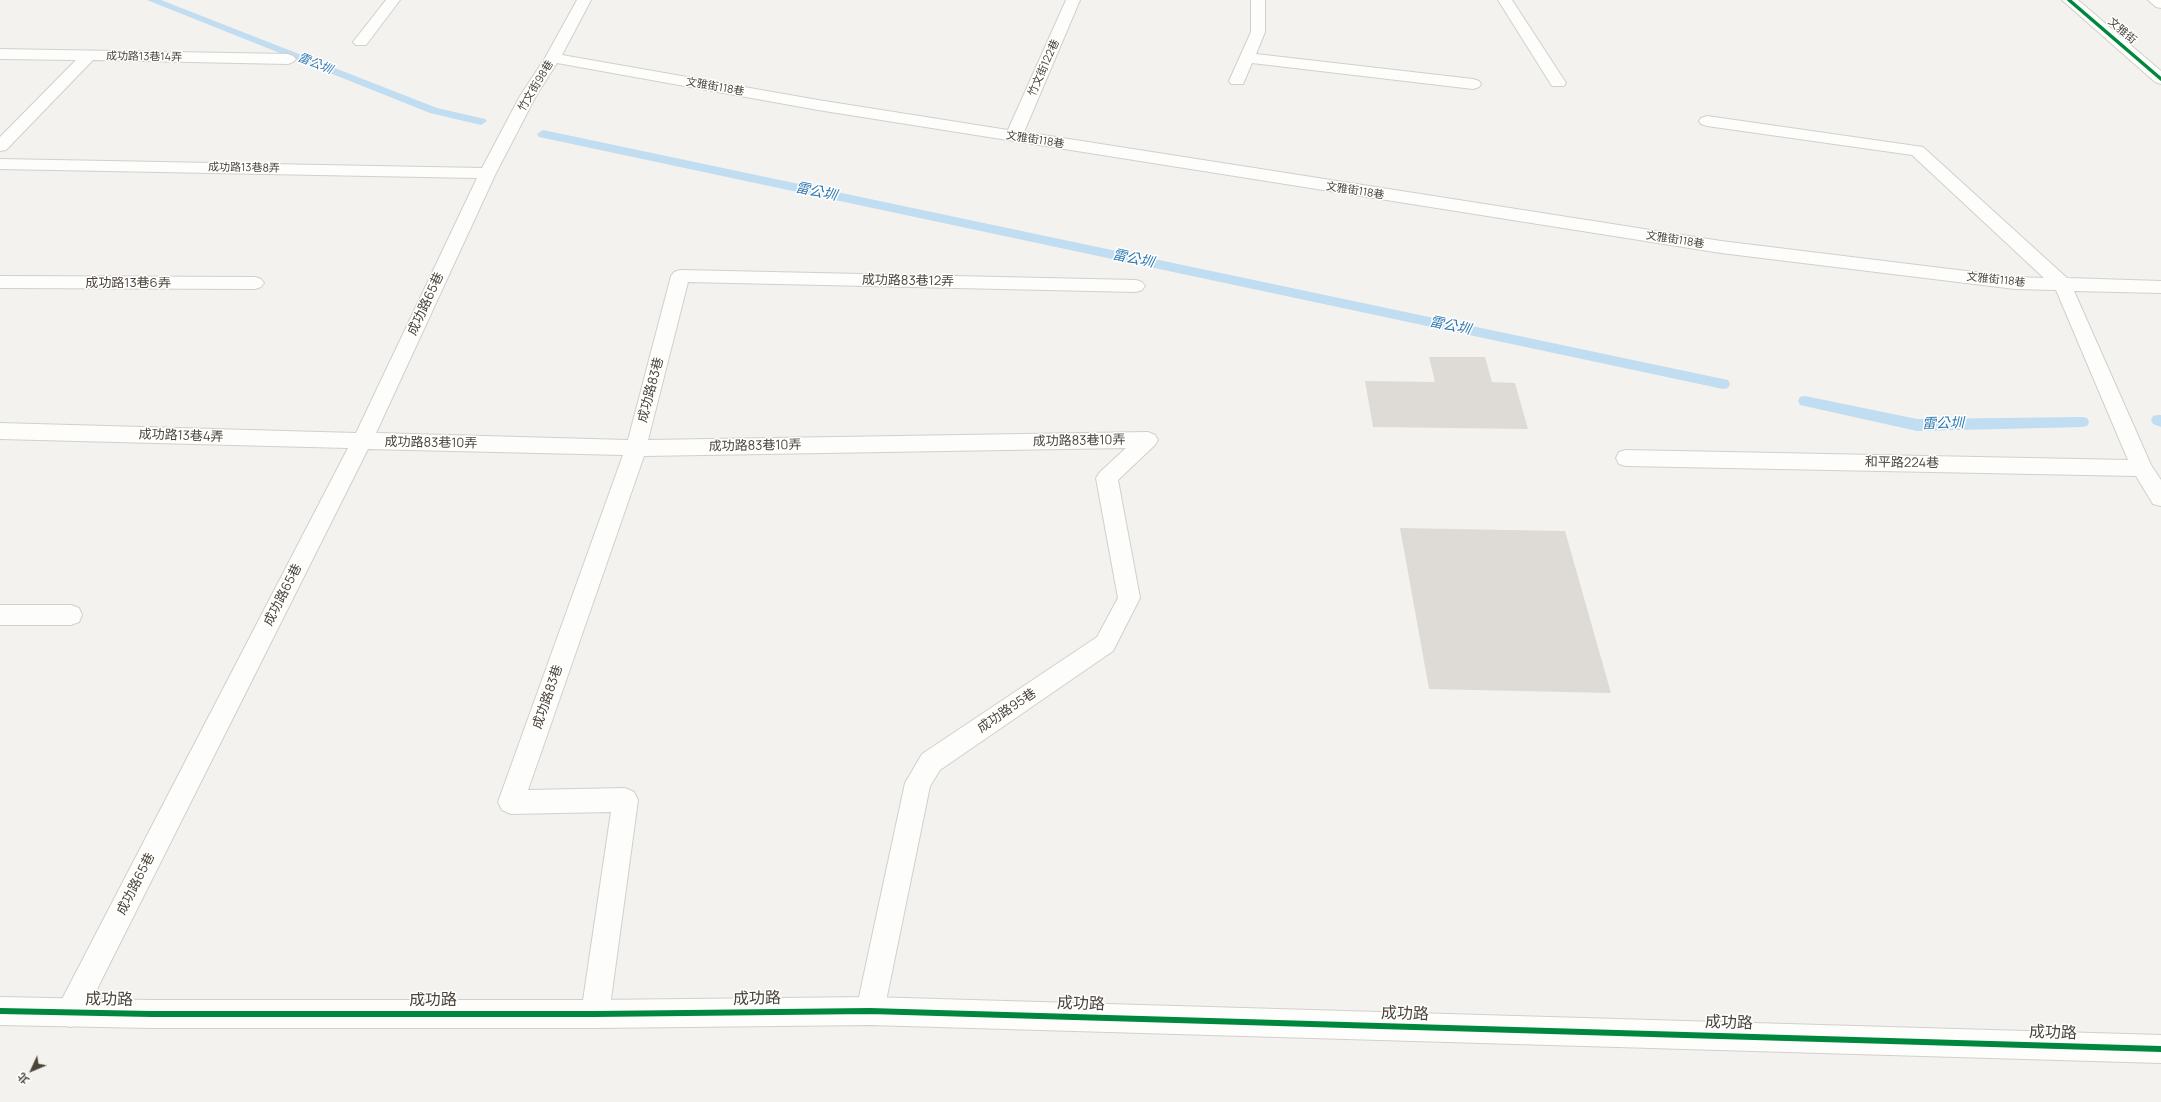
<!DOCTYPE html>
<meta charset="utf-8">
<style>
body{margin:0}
#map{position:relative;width:2161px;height:1102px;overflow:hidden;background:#f4f2ee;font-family:Manrope,"Noto Sans TC",sans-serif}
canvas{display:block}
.north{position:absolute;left:12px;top:1050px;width:40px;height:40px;-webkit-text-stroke:3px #fff;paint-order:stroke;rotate:226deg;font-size:11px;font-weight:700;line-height:16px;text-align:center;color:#4b4439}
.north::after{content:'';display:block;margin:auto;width:14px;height:18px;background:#4b4439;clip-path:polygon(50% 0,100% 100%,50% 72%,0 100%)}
</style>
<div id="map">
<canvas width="2161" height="1102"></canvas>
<div class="north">北</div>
</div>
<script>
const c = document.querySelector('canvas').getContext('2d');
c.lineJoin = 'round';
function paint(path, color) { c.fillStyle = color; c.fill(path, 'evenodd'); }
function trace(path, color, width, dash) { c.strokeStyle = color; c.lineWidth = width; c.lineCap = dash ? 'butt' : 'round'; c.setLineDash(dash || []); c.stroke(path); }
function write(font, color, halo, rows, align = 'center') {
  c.font = font + ' Manrope,"Noto Sans TC",sans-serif'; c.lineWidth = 3; c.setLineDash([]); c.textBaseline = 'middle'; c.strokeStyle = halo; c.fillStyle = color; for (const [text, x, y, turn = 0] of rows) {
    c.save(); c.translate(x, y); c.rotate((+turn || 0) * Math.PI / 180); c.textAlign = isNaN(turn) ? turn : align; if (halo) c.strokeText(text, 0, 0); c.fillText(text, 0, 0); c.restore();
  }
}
paint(new Path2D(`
 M147 0H161L437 108 485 119 487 121 481 125 430 113Z
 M543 130 1723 379 1728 380 1730 384 1728 388 1723 389 539 137 537 134Z
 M1805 396 1917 419 2082 417 2087 418 2089 422 2087 426 2082 427 1917 431 1800 405 1798 401 1800 397Z
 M2158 415H2161V427L2153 424 2151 420 2153 416Z`), '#c0ddf1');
paint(new Path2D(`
 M1429 357H1485L1492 382 1515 383 1528 429 1373 427 1365 381 1435 382Z
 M1400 528 1565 531 1611 693 1429 689Z`), '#dedbd6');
const service = new Path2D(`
 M386 0H400L366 45H356L353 42Z
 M577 0H591L562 55 818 100 1008 130 1066 0H1080L1024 132 1721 241 2015 277 2044 278 1912 155 1707 126 1701 124 1699 121 1701 118 1707 116 1923 147 2067 278 2161 281V293L2074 291 2151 465 2161 480V506L2153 504 2136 476 1626 466 1619 464 1616 458 1619 452 1626 450 2128 460 2056 290 2015 289 1721 253 818 110 557 63 536 96 496 173 376 433 628 440 671 276 674 272 680 270 1136 280 1142 282 1145 286 1142 290 1136 292 688 282 648 440 1148 432 1155 435 1158 440 1155 445 1118 480 1140 598 1113 651 940 770 930 786 884 1011 880 1021 870 1025 860 1021 856 1011 905 783 922 754 1097 637 1118 598 1096 478 1100 472 1126 448 644 456 528 790 625 788 634 792 638 800 609 1014 605 1024 595 1028 585 1024 581 1014 611 812 511 814 502 810 498 802 623 455 368 449 80 1023 70 1027 60 1023 56 1013 60 1003 348 448 0 439V423L356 433 477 178 0 169V159L482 168 520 96 545 58Z
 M1251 0H1265V32L1256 54 1473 79 1479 81 1481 84 1479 87 1473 89 1252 63 1243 84H1231L1229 81 1251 32Z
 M1498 0H1512L1566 83 1564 86H1552Z
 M0 49 288 54 293 56 296 59 293 62 288 64 93 60 6 150 0 151V137L76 60 0 59Z
 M0 276 255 277 261 279 264 283 261 287 255 289 0 288Z
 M0 605H71L79 608 82 615 79 622 71 625H0Z`);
const minor = new Path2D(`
 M2062 0H2078L2161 71V84L2155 82Z`);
const tertiary = new Path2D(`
 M2148 0H2161V8L2156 7Z
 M0 997 151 1000H595L870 997 2161 1035V1063L870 1025 595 1028H151L0 1025Z`);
trace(service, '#d2d0cb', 2);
trace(minor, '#d2d0cb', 2);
trace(tertiary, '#d2d0cb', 2);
paint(service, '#fdfdfc');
paint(minor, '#fdfdfc');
paint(tertiary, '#fdfdfc');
trace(new Path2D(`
 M2069 0 2161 79`), '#00873e', 3.5);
trace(new Path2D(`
 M0 1011 151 1014H595L870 1011 2161 1049`), '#00873e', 6);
write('11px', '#4b4439', '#fff', [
 ["文雅街",2122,31,41],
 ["成功路13巷14弄",144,57,1],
 ["竹文街122巷",1044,68,-66],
 ["竹文街98巷",536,86,-59],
 ["文雅街118巷",715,87,10],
 ["文雅街118巷",1035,140,9],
 ["成功路13巷8弄",244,168,1],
 ["文雅街118巷",1355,191,9],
 ["文雅街118巷",1675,240,9],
 ["文雅街118巷",1996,280,6]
]);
write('italic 12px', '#2e7ab2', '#fff', [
 ["雷公圳",315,64,22]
]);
write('13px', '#4b4439', '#fff', [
 ["成功路83巷12弄",908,281,1],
 ["成功路13巷6弄",128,283],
 ["成功路65巷",426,304,-65],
 ["成功路83巷",651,390,-75],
 ["成功路13巷4弄",181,436,2],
 ["成功路83巷10弄",1079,441,-1],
 ["成功路83巷10弄",431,443,1],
 ["成功路83巷10弄",755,446,-1],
 ["和平路224巷",1902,463,1],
 ["成功路65巷",283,595,-63],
 ["成功路83巷",548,697,-71],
 ["成功路95巷",1007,711,-34],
 ["成功路65巷",136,884,-63]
]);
write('italic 14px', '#2e7ab2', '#fff', [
 ["雷公圳",816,192,12],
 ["雷公圳",1133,259,12],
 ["雷公圳",1450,326,12],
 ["雷公圳",1943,424,-1]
]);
write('16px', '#4b4439', '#fff', [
 ["成功路",757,999,-1],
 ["成功路",109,1000,1],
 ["成功路",433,1001],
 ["成功路",1081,1004,2],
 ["成功路",1405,1014,2],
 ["成功路",1729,1023,2],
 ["成功路",2053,1033,2]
]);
</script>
